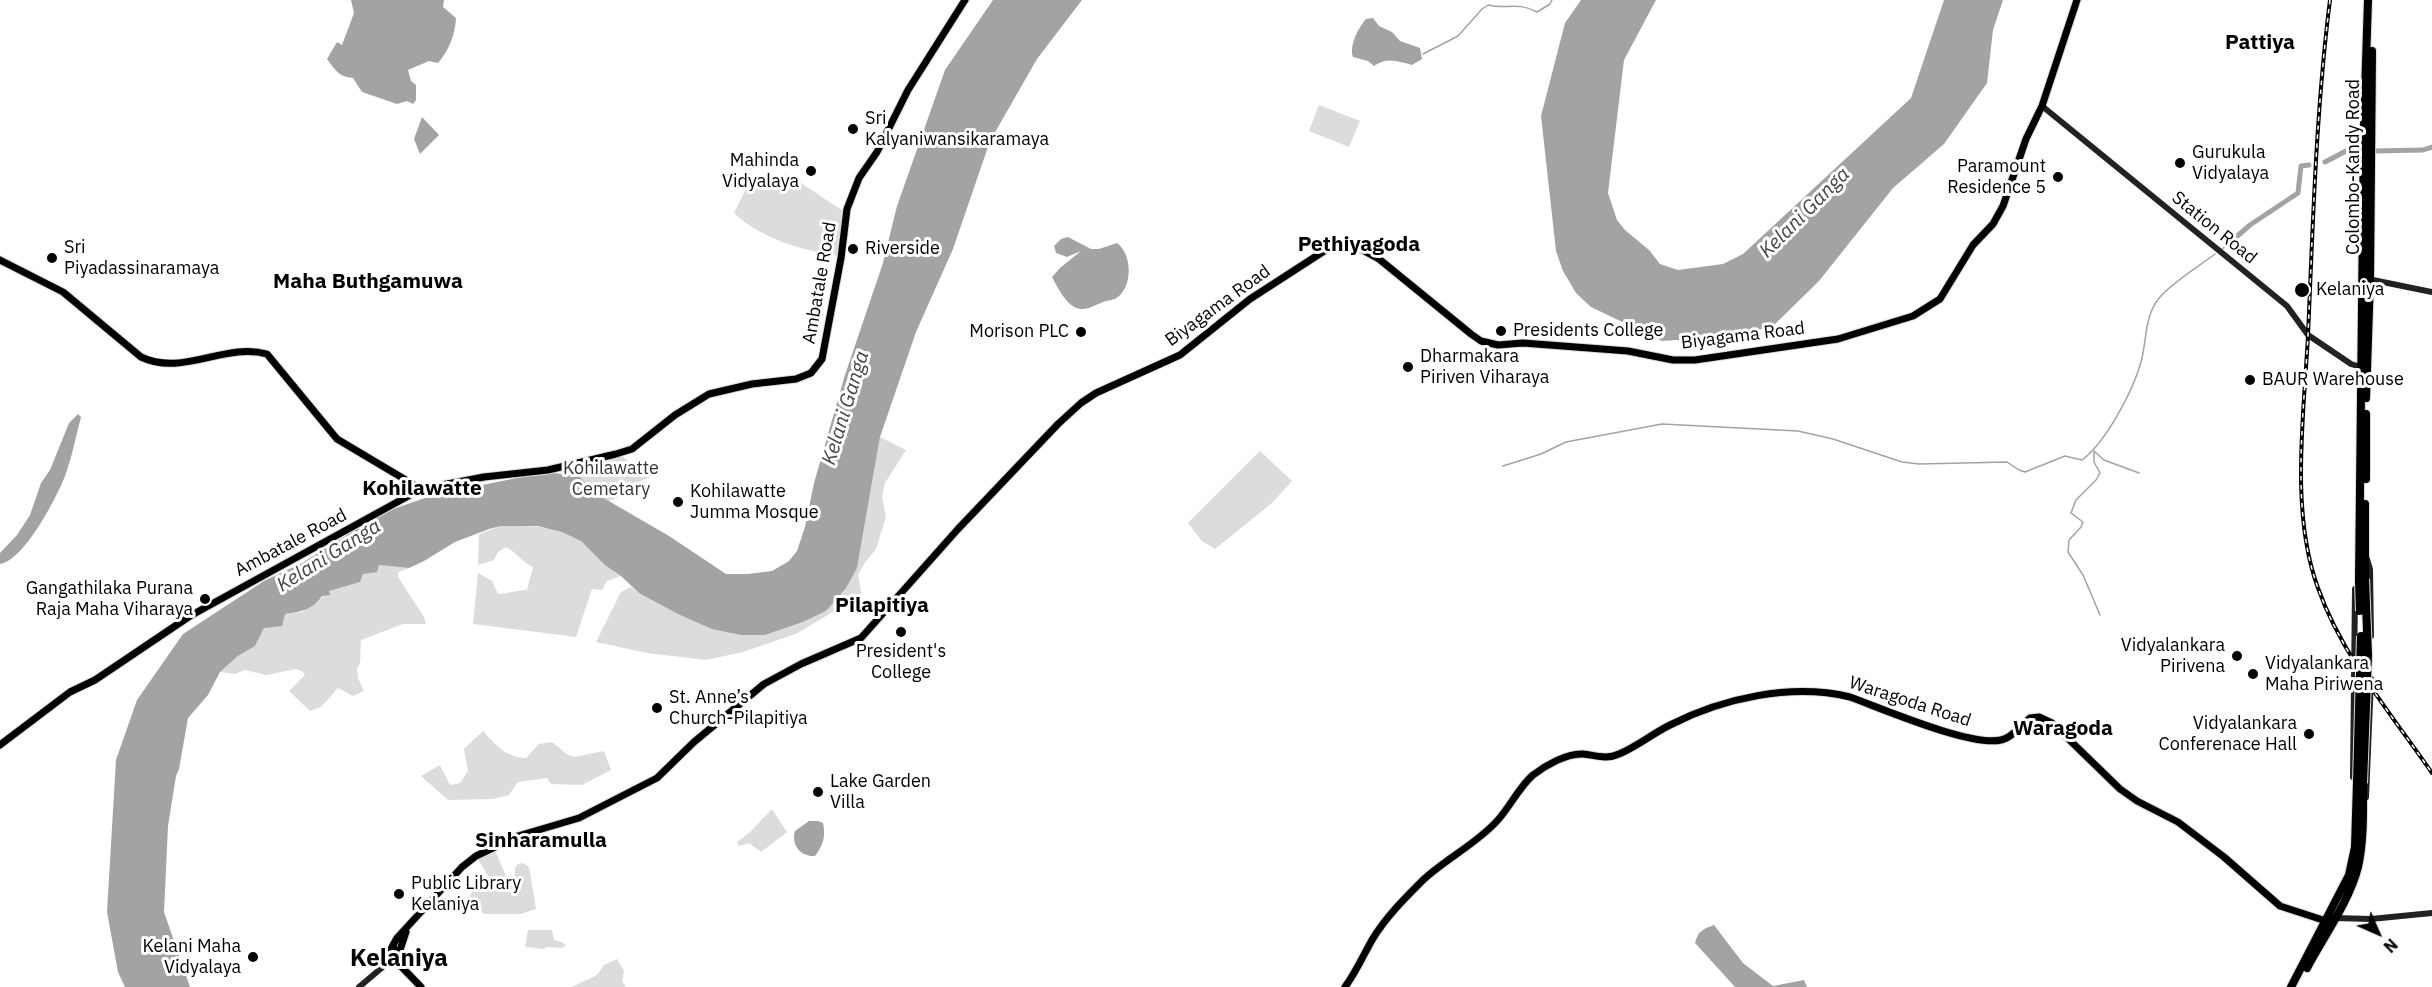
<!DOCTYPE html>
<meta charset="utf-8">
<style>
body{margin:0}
#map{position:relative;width:2432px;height:987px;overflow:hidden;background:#fff;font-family:"IBM Plex Sans",sans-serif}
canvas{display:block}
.north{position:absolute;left:2348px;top:903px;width:60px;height:60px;-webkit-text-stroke:4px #fff;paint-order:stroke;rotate:135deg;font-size:16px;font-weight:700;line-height:24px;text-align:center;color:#000}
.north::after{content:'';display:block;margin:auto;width:21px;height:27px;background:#000;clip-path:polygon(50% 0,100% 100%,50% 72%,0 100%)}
</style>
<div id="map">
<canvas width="2432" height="987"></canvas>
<div class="north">N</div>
</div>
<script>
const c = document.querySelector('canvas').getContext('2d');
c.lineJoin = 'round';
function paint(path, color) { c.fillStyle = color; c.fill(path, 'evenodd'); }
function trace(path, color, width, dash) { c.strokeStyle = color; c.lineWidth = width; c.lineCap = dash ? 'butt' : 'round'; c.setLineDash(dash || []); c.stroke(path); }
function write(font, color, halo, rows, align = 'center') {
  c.font = font + ' "IBM Plex Sans",sans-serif'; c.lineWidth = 6; c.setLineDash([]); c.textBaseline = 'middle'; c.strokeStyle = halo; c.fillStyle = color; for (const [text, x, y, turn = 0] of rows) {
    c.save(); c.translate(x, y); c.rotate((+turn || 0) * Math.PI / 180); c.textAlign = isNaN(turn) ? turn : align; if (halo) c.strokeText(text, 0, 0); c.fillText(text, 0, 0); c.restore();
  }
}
paint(new Path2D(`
 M1319 105 1360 121 1349 147 1309 131Z
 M786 173 843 211 837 256C801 250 760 238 734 213L751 179 783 180Z
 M880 437 906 450 885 483 882 497 886 517 876 549 864 564 858 575 862 596 852 600 798 633 743 652 706 660 647 653 596 642 621 592 631 587 639 593 765 635 803 622 826 611 857 568Z
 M1260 451 1292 481 1272 503 1215 549 1202 541 1188 523Z
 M622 456 632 464 641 459 656 471 653 476 634 484 629 493 609 501C589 492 584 480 563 474Z
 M501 526C531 526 567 524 590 548 600 559 608 568 621 576L607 581 602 590 592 589 576 637 473 624 478 573 492 581 498 594C509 594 514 590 527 590L533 567C521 562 518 553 506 547L498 552 494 560 478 565 479 534Z
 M378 565 409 568 398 572V577L424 617 426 624H403L361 640 360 664 357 668 358 678 364 691 353 696 338 688 321 707 310 711 289 691 305 675 302 671 296 669 266 675 245 670 235 674 220 672 238 656 255 646 264 628 285 614 302 612 317 603 328 591 360 582 363 574Z
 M483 731C497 746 505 757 526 758L539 744 552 742 568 755 575 757 604 751 611 770 582 785 551 784 547 778 518 782 509 795 493 799 448 800 421 776 440 765 450 785 460 783 468 771 464 749Z
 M772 809 787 832 761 852 749 843 739 846 737 842 750 832Z
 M493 846 509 883 514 882 515 868 518 864 523 863 529 867 536 909 521 914H484L472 902 470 895 479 883 488 882 490 879 476 856Z
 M528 930H552L554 940 562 942 566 945 562 948 546 947 544 949 527 947 525 946Z
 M617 959 624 971 622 981 626 987H572L597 975 604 965Z`), '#dcdcdc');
paint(new Path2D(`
 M351 0H444L443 7 456 18C455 35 449 50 438 63L429 61 408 70 411 81 416 85V100L413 104 407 101 397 104 362 92 353 78C339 77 335 70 327 59L337 42 342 45 354 13Z
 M993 0H1082L1037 59 990 141 953 249 916 332 880 437 857 568 846 588 826 611 803 622 765 635H741L712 629 678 614 639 593 621 576 605 565 581 541 562 532 538 526H501L489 529 455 542 424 561 409 568 379 565 377 572 363 574 360 582 329 591 330 595 322 596C313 610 300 612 285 614L282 626 264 628 255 646 238 656 220 672 208 695 188 718 179 769 176 776 168 826 164 912 190 987H125L118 972 107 912 116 760 137 700 183 634 264 581 302 563 382 513 459 486 482 485 532 475 553 473 579 476 595 493 669 536 726 574H748L772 571 789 561 797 551 805 527 814 483 845 375 883 263 897 206 945 70Z
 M1581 0H1656L1624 60 1608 193 1617 220 1625 230 1649 250 1660 264 1678 270 1723 264 1743 254 1911 98 1944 0H2003L1993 30 1987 83 1944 144 1893 188 1819 281 1773 326 1735 336 1662 341 1591 307 1576 293 1563 271 1556 251 1541 116 1565 23Z
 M1373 18 1379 26 1392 32 1400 41 1420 48 1422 59 1412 65C1397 61 1387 57 1374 66L1368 61 1353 57C1349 46 1358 28 1366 19Z
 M422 117 439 135 420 154 414 139Z
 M1068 237 1091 249H1099L1117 243C1132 254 1133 285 1118 297 1113 301 1106 300 1101 303 1095 305 1089 309 1083 309 1068 310 1058 288 1052 277L1060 268 1081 251 1067 257 1056 253 1054 246 1061 239Z
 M78 414 81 417C76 436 72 457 65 476 57 497 24 561 0 564V553L17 535 30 515 41 483 50 470 69 423Z
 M809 821H818L823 823C826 837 823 845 815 856 800 857 791 844 795 831Z
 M1714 925 1743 963 1773 986 1804 980 1807 987H1735L1695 943C1698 931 1703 929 1714 925Z`), '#a3a3a3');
trace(new Path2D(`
 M1423 54 1458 36 1482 9 1488 5C1506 10 1517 1 1537 12L1550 4 1552 0
 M2222 249 2227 245
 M2094 451 2104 460 2139 473
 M2094 452V462L2100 473 2096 480 2076 500 2071 513 2083 522 2081 527 2069 540 2068 552 2083 575 2100 615
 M1503 466 1541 454 1566 442 1662 424 1798 431 1833 439 1902 462 1919 464 2007 462 2019 470 2025 472 2065 456 2082 460C2106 442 2133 391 2141 362 2147 341 2144 315 2160 297 2174 281 2198 267 2215 254`), '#a3a3a3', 1.5);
trace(new Path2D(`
 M2375 151 2423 150 2432 147
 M2325 162 2346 151H2360
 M2227 245 2250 225 2298 193 2301 166 2309 165`), '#a3a3a3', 5);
const primary = new Path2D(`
 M0 260 63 292 141 357C183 377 225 342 267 354L337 439 421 489
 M0 745 70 692 95 680 190 616 421 489 484 477 548 470 616 454 632 449 675 415 709 394 752 384 796 379 811 373 822 359 841 258 847 209 859 178 877 152 908 90 965 0
 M391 949 397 938 462 867 476 856 518 836 579 818 657 778 694 742 764 684 801 664 861 638 958 529 1058 424 1081 403 1096 393 1180 355 1250 299 1335 244 1355 246 1379 259 1471 334 1481 341 1498 345 1523 343 1628 351 1673 360H1695L1838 339 1913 316 1940 299 1973 245 1993 224 2003 206 2026 139 2042 106 2077 0
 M387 955a6 6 0 1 1 12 0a6 6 0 1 1-12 0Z
 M399 953 406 932
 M395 960 421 987
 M1345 987C1356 972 1363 956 1372 940 1385 918 1405 898 1422 881 1445 859 1475 845 1497 821 1510 807 1519 787 1533 775 1546 765 1567 753 1583 754 1595 755 1606 760 1619 754 1636 747 1652 734 1670 725 1723 698 1791 683 1850 697 1883 709 1971 747 2001 740 2012 738 2021 725 2030 718L2039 717 2052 723 2120 789 2137 801 2178 822 2224 857 2280 906 2326 921`);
const highway = new Path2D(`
 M2366 398 2370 279 2372 51
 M2366 479V414
 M2365 504V579
 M2359 580 2364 124 2368 0
 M2307 968C2324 936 2349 902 2358 867 2364 840 2363 810 2363 783
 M2291 987 2349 875 2355 847 2357 782`);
trace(primary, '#dbdbdb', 9);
trace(highway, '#dbdbdb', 10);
trace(new Path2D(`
 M2042 106 2287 306 2308 335 2351 364 2364 368
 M2368 279 2432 292
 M2367 559 2370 569 2371 636
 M2353 777 2355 589
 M2366 797 2371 679
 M2334 918 2371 919 2432 913
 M359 987 391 960`), '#222', 6);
trace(primary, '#000', 7);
trace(highway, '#000', 8);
const rail = new Path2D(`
 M2330 0C2316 111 2313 223 2308 335 2304 415 2290 512 2318 588 2342 656 2392 715 2432 773`);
trace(rail, '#000', 4);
trace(rail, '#fff', 1.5, [4.5]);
const highwayBridge = new Path2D(`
 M2359 580 2360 611
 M2357 782 2361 636
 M2363 783 2368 655 2365 579`);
trace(highwayBridge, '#dbdbdb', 10, []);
trace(highwayBridge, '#000', 8);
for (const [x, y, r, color] of [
 [853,129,6,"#000"],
 [2180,163,6,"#000"],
 [811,171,6,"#000"],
 [2058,177,6,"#000"],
 [853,249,6,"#000"],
 [52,258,6,"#000"],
 [2302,290,8,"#000"],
 [1501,331,6,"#000"],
 [1081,332,6,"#000"],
 [1408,367,6,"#000"],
 [2250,380,6,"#000"],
 [678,502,6,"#000"],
 [205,599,6,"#000"],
 [901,632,6,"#000"],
 [2237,656,6,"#000"],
 [2253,674,6,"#000"],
 [657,708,6,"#000"],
 [2309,734,6,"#000"],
 [818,792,6,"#000"],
 [399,894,6,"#000"],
 [253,957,6,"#000"]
]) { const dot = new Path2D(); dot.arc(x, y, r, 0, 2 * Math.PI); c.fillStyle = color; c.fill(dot); trace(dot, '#fff', 2); }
write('18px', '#000', '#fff', [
 ["Sri",865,119],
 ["Kalyaniwansikaramaya",865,140],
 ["Gurukula",2192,153],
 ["Vidyalaya",2192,174],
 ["Mahinda",799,161,"right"],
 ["Vidyalaya",799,182,"right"],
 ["Paramount",2046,167,"right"],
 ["Residence 5",2046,188,"right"],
 ["Sri",64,248],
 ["Piyadassinaramaya",64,269],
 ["Riverside",865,249],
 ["Kelaniya",2316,290],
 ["Presidents College",1513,331],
 ["Morison PLC",1069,332,"right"],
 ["Dharmakara",1420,357],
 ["Piriven Viharaya",1420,378],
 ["BAUR Warehouse",2262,380],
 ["Kohilawatte",690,492],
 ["Jumma Mosque",690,513],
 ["Gangathilaka Purana",193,589,"right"],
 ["Raja Maha Viharaya",193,610,"right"],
 ["Vidyalankara",2225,646,"right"],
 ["Pirivena",2225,667,"right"],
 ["President's",901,652,"center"],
 ["College",901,673,"center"],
 ["Vidyalankara",2265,664],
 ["Maha Piriwena",2265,685],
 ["St. Anne’s",669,698],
 ["Church-Pilapitiya",669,719],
 ["Vidyalankara",2297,724,"right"],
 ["Conferenace Hall",2297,745,"right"],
 ["Lake Garden",830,782],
 ["Villa",830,803],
 ["Public Library",411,884],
 ["Kelaniya",411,905],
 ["Kelani Maha",241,947,"right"],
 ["Vidyalaya",241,968,"right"]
], 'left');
write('18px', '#000', '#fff', [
 ["Colombo-Kandy Road",2354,167,-90],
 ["Station Road",2214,228,39],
 ["Ambatale Road",820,283,-80],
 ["Biyagama Road",1218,306,-36],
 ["Biyagama Road",1743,336,-7],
 ["Ambatale Road",291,543,-28],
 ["Waragoda Road",1910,702,18]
]);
write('18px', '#333', '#fff', [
 ["Kohilawatte",611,469],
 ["Cemetary",611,490]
]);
write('italic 20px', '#444', '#fff', [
 ["Kelani Ganga",1805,213,-45],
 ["Kelani Ganga",846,408,-73],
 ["Kelani Ganga",329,556,-32]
]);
write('bold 21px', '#000', '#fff', [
 ["Pattiya",2260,43],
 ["Pethiyagoda",1359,245],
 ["Maha Buthgamuwa",368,282],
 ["Kohilawatte",422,489],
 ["Pilapitiya",882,606],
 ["Waragoda",2063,729],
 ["Sinharamulla",541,841]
]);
write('bold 24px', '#000', '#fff', [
 ["Kelaniya",399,959]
]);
</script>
